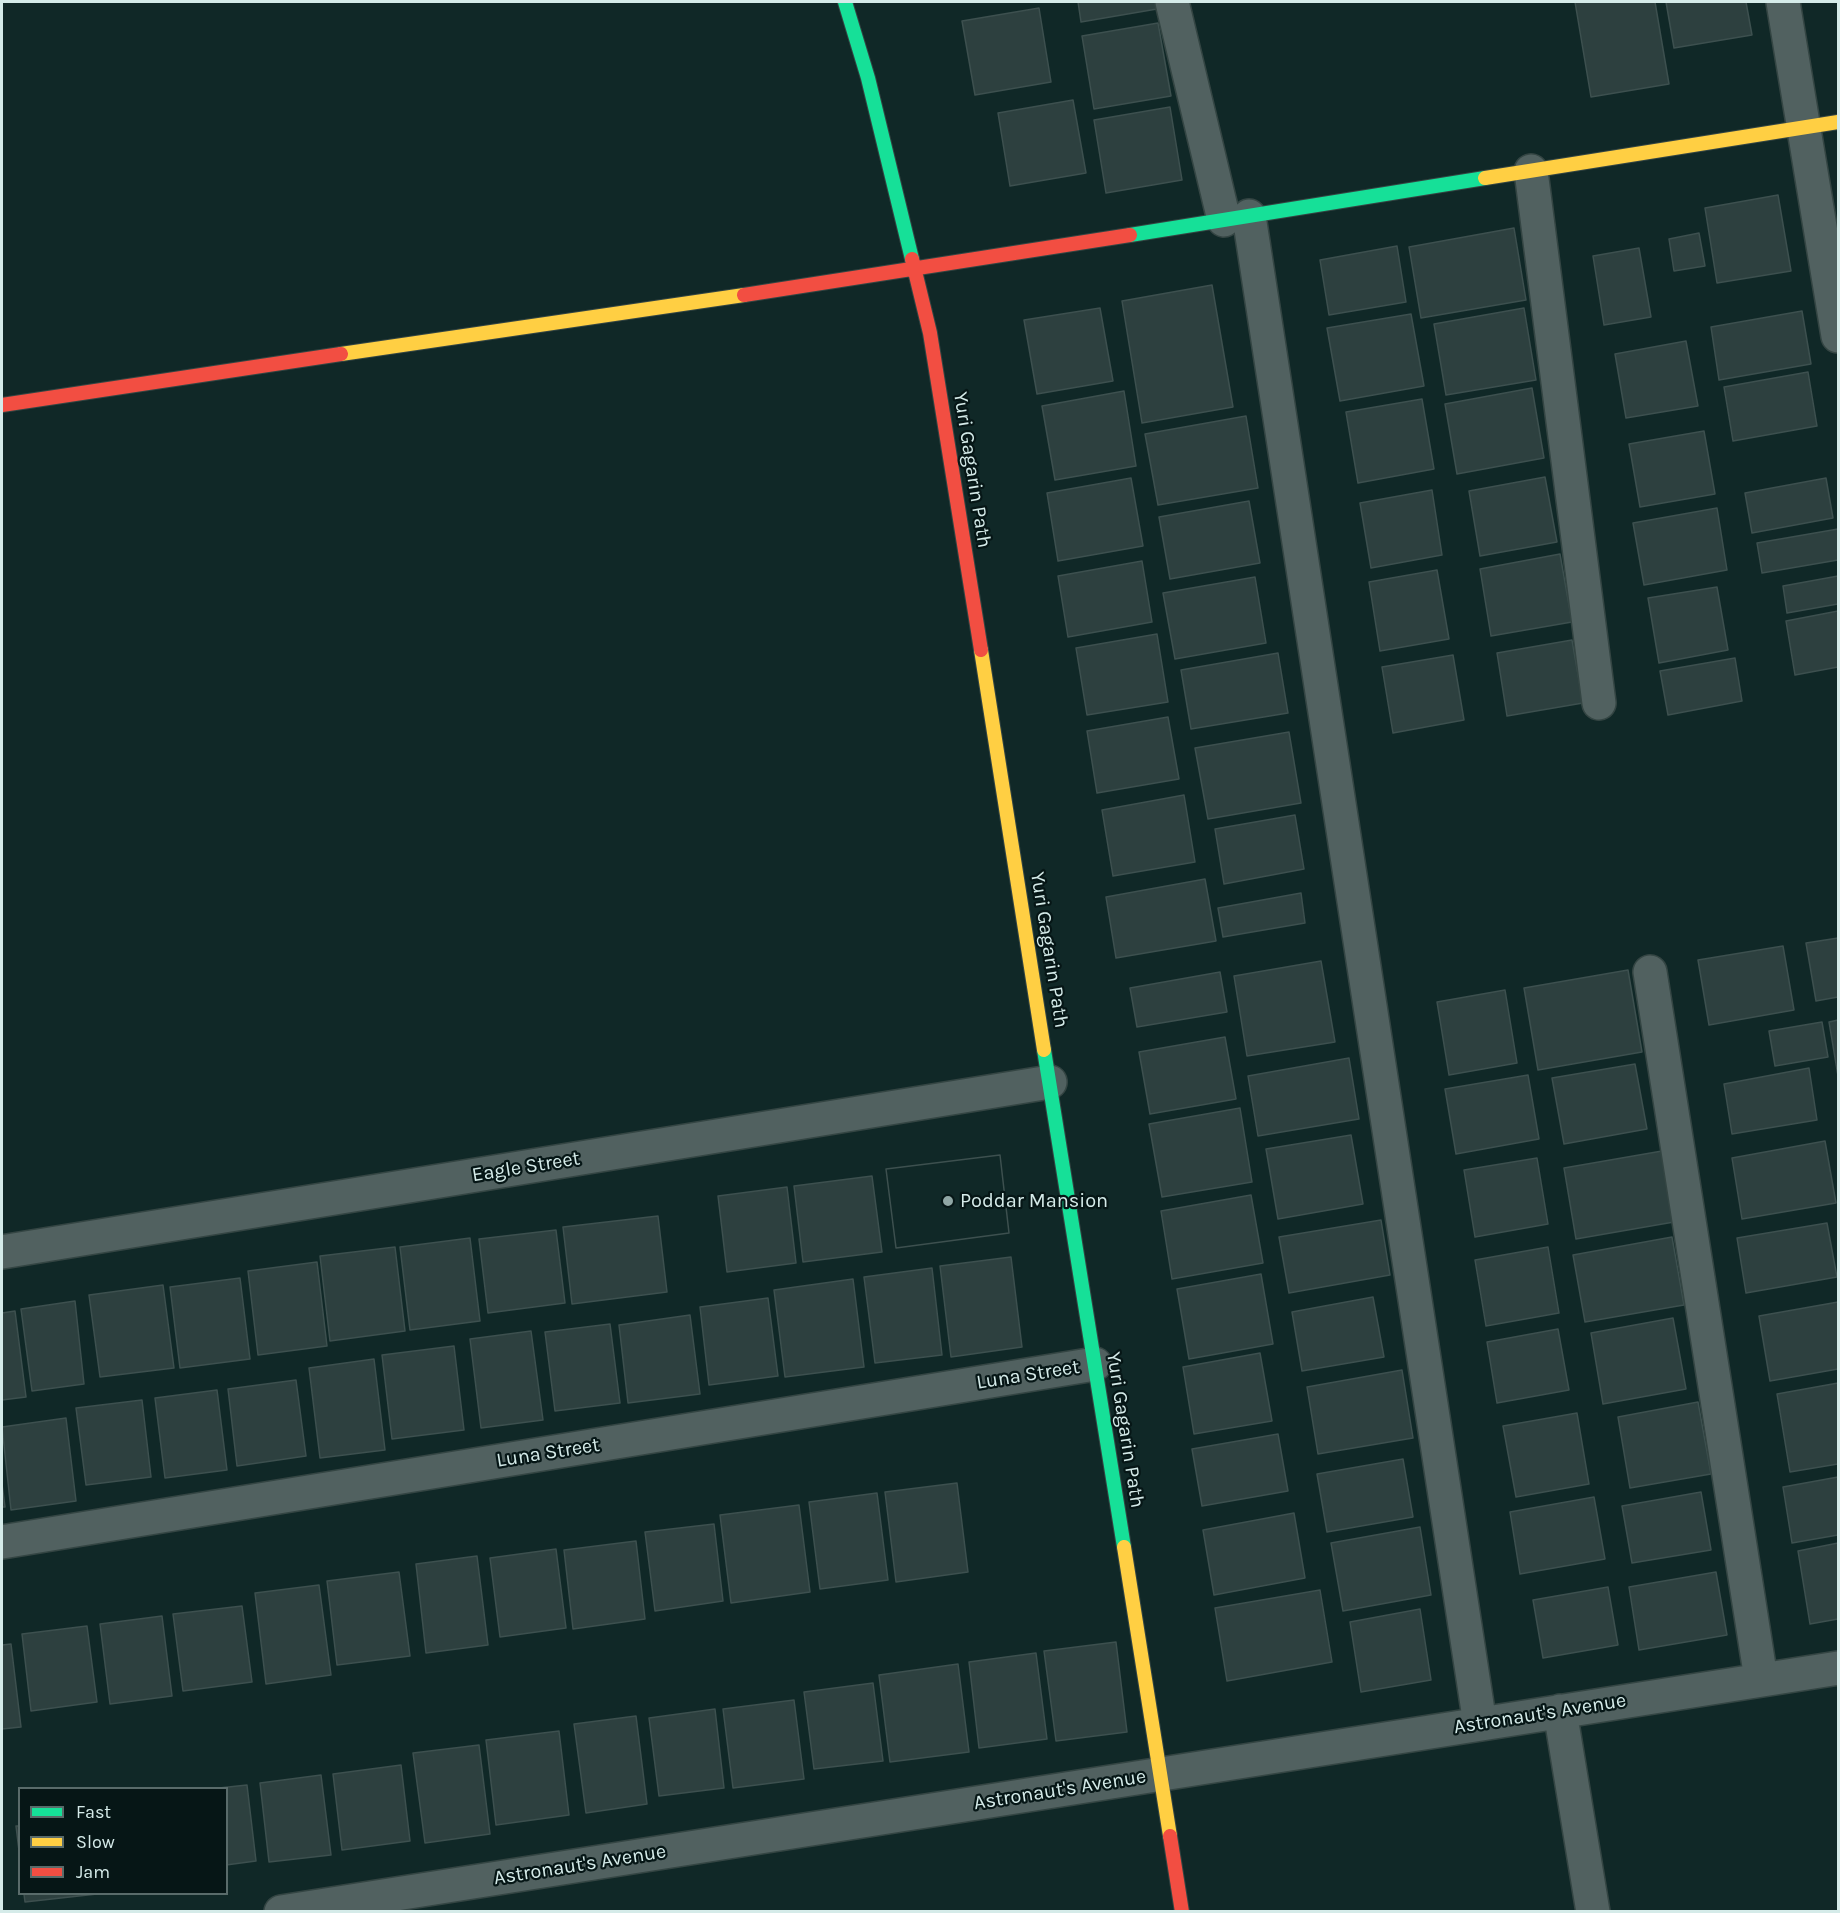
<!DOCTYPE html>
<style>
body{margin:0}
#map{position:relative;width:1840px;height:1913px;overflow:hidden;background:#102827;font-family:Karla,sans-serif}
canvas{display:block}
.frame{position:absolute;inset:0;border:3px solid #d5ebe9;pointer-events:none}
.legend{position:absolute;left:18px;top:1787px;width:210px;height:108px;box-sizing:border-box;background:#061616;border:2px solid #596b6a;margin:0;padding:8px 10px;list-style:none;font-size:18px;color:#d5ebe9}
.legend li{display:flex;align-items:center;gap:12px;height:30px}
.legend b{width:30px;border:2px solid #596b6a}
</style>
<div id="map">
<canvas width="1840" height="1913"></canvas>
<div class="frame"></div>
<ul class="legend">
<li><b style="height:8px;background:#16e098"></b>Fast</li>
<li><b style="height:8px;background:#ffcf43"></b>Slow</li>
<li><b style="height:8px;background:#f24e42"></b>Jam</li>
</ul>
</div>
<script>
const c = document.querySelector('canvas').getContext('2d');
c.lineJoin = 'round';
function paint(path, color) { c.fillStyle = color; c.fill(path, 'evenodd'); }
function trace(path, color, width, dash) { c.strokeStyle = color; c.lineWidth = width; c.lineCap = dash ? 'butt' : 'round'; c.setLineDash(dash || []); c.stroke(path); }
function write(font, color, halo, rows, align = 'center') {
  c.font = font + ' Karla,sans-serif'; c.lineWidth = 4.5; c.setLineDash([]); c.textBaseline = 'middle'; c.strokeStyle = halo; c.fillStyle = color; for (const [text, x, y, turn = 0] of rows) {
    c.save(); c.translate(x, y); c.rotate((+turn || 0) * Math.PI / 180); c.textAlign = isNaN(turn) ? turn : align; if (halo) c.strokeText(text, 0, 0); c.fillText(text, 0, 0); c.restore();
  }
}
const building = new Path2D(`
 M1078 2H1155L1157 9 1081 22Z
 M1575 2H1655L1669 84 1591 97Z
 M1666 2H1746L1752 35 1674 48Z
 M1039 8 1051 82 975 95 962 21Z
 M1158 23 1171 96 1094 109 1082 36Z
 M1073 100 1086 173 1010 186 998 113Z
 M1170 107 1182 180 1106 193 1094 120Z
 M1778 195 1791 271 1717 283 1705 208Z
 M1514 228 1526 300 1421 318 1409 247Z
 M1699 233 1705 266 1674 271 1669 239Z
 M1397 246 1406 302 1329 315 1320 260Z
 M1639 248 1651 317 1604 325 1593 256Z
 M1212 285 1233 407 1142 423 1122 301Z
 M1100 308 1113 381 1037 394 1024 320Z
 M1524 308 1536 380 1446 395 1434 324Z
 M1802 311 1811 364 1719 380 1711 327Z
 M1411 314 1424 386 1340 401 1327 328Z
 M1686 341 1698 406 1626 418 1615 354Z
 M1808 372 1817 426 1733 441 1724 387Z
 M1532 388 1544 458 1457 474 1445 404Z
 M1124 391 1136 466 1055 480 1042 406Z
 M1422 399 1434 469 1358 483 1346 412Z
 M1246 416 1258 488 1158 505 1145 434Z
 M1704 431 1715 494 1640 507 1629 444Z
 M1545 477 1557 542 1480 556 1469 491Z
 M1131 478 1143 546 1058 561 1047 493Z
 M1826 478 1833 518 1752 533 1745 493Z
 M1432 490 1442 555 1371 568 1360 503Z
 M1249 501 1260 563 1170 579 1159 517Z
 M1717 508 1727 570 1644 585 1633 523Z
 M1838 529V560L1762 573 1757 543Z
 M1560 554 1572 622 1491 636 1480 569Z
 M1142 561 1152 622 1068 637 1058 576Z
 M1437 570 1449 639 1380 651 1369 582Z
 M1838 576V604L1787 613 1783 586Z
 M1255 577 1266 643 1175 659 1163 593Z
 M1717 587 1728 650 1659 663 1648 598Z
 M1838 611V667L1795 675 1786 621Z
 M1157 634 1168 702 1087 715 1076 648Z
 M1572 640 1583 703 1507 716 1497 653Z
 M1278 653 1288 713 1191 729 1181 670Z
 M1453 655 1464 720 1393 733 1382 667Z
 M1735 658 1742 701 1668 715 1660 671Z
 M1168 717 1179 779 1097 793 1087 731Z
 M1289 732 1301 803 1208 819 1195 748Z
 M1184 795 1195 862 1113 876 1102 810Z
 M1295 815 1304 869 1224 884 1215 829Z
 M1205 879 1216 941 1116 958 1106 897Z
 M1301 893 1305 923 1223 937 1218 908Z
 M1838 938V997L1816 1001 1806 943Z
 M1783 946 1794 1010 1709 1025 1698 960Z
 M1321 961 1335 1042 1247 1056 1234 976Z
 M1628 970 1642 1052 1538 1070 1524 988Z
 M1220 972 1227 1012 1137 1027 1130 988Z
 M1505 990 1517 1063 1449 1075 1437 1002Z
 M1838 1020V1076L1829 1022Z
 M1822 1022 1828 1057 1775 1066 1769 1031Z
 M1225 1037 1236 1099 1150 1114 1139 1052Z
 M1349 1058 1359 1119 1258 1136 1248 1076Z
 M1635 1064 1647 1129 1564 1144 1552 1078Z
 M1809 1068 1817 1120 1732 1134 1724 1084Z
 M1528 1075 1539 1139 1456 1154 1445 1089Z
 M1240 1108 1252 1182 1162 1197 1149 1124Z
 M1351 1135 1363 1204 1278 1219 1266 1149Z
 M1825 1141 1836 1203 1742 1219 1732 1158Z
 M1662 1151 1674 1222 1576 1239 1564 1168Z
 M1000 1155 1009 1233 896 1248 886 1169Z
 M1000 1155 1009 1233 896 1248 886 1169Z
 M1537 1158 1548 1224 1475 1237 1464 1170Z
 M872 1176 882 1252 803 1262 794 1186Z
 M787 1187 796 1263 727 1272 718 1196Z
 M1251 1195 1263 1263 1172 1279 1161 1211Z
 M658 1216 667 1292 572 1304 563 1227Z
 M1381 1220 1390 1275 1289 1293 1279 1237Z
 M1827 1223 1837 1277 1746 1293 1737 1238Z
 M556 1230 565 1303 488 1313 479 1239Z
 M1672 1237 1684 1305 1585 1322 1573 1255Z
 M470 1238 480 1321 410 1330 400 1247Z
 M395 1247 405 1331 330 1341 320 1256Z
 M1548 1247 1559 1313 1486 1326 1475 1260Z
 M1011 1257 1022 1347 951 1357 940 1266Z
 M317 1262 327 1346 258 1355 248 1271Z
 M932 1268 942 1355 875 1363 864 1277Z
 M1261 1274 1273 1344 1189 1359 1177 1289Z
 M240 1278 250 1359 180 1368 170 1287Z
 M853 1279 864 1367 785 1377 774 1290Z
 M163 1285 174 1368 100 1377 89 1295Z
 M1373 1297 1384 1357 1302 1371 1292 1312Z
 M768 1298 778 1376 709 1385 700 1307Z
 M75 1301 84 1384 32 1391 21 1309Z
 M1838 1302V1369L1770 1381 1759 1316Z
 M15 1311 26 1397 2 1400V1313Z
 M690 1315 700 1394 628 1403 619 1325Z
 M1673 1318 1686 1389 1603 1404 1591 1333Z
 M610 1324 620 1403 555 1411 545 1332Z
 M1558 1329 1569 1390 1497 1403 1487 1342Z
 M531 1331 543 1420 481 1428 470 1339Z
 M454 1346 464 1430 392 1439 382 1355Z
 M1260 1353 1272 1421 1194 1434 1183 1367Z
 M374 1359 385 1450 320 1458 309 1368Z
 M1402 1370 1413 1438 1318 1454 1307 1387Z
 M296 1380 306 1456 237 1466 228 1389Z
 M1838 1383V1464L1790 1472 1777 1394Z
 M217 1390 227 1470 165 1478 155 1398Z
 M142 1400 151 1477 86 1485 76 1408Z
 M1698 1402 1711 1474 1630 1488 1618 1417Z
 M1577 1413 1589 1484 1516 1497 1503 1426Z
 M66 1418 76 1501 11 1510 2 1427Z
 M1278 1434 1288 1491 1202 1506 1192 1449Z
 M1403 1459 1413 1517 1327 1532 1317 1474Z
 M1838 1477V1535L1792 1543 1783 1487Z
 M957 1483 968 1572 896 1582 885 1492Z
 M2 1484 5 1507H2Z
 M1701 1492 1711 1550 1632 1563 1622 1506Z
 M877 1493 888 1580 820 1589 809 1502Z
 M1594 1497 1605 1559 1520 1574 1510 1512Z
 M799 1505 810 1592 731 1603 720 1515Z
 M1294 1513 1305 1578 1214 1595 1203 1530Z
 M714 1524 723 1601 655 1611 645 1532Z
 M1420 1527 1431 1595 1343 1611 1331 1543Z
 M636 1541 645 1619 573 1629 564 1550Z
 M1838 1543V1619L1810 1624 1798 1551Z
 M556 1549 566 1628 500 1637 490 1558Z
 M477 1556 488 1645 426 1653 416 1564Z
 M399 1572 410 1656 337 1665 327 1581Z
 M1716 1572 1727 1635 1639 1650 1629 1587Z
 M319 1585 331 1675 266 1684 255 1593Z
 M1608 1587 1618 1645 1543 1658 1533 1600Z
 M1320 1590 1332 1662 1227 1681 1215 1608Z
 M242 1606 252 1682 183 1691 173 1614Z
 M1420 1609 1431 1680 1361 1692 1350 1622Z
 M162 1616 172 1696 110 1704 100 1624Z
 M87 1626 97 1702 31 1711 22 1634Z
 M1116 1642 1127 1732 1056 1741 1044 1651Z
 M11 1644 21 1727 2 1729V1645Z
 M1036 1653 1047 1739 979 1748 969 1662Z
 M958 1664 969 1752 890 1762 879 1675Z
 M873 1683 883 1761 814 1769 804 1692Z
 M794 1700 804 1779 733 1788 723 1709Z
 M715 1709 724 1788 659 1796 649 1718Z
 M636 1716 647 1804 586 1813 574 1724Z
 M559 1731 569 1815 496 1825 486 1740Z
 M479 1745 490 1834 425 1843 413 1753Z
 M401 1765 410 1841 342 1850 333 1774Z
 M321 1775 331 1855 269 1862 260 1783Z
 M247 1785 256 1861 226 1865V1788H219Z
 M16 1826H20V1859Z
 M24 1894H97L25 1902Z`);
paint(building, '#2d403f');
trace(building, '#3d504f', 1.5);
const street = new Path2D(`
 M1172 2 1224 220
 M1783 2 1838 336
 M1531 171 1599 703
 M1249 216 1480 1724
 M1650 972 1761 1679
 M2 1252 1050 1082
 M2 1542 1095 1364
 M1560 1711 1593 1912
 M281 1912 1838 1668`);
const fast = new Path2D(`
 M845 2 868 78 912 259
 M1130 235 1485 178
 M1044 1050 1124 1547`);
const slow = new Path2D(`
 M1485 178 1838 122
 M341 354 744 295
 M981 650 1044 1050
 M1124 1547 1170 1836`);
const jam = new Path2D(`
 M912 259 930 333 981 650
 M744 295 1130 235
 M2 405 341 354
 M1170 1836 1182 1912`);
trace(street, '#344543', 36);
trace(fast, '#344543', 16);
trace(slow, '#344543', 16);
trace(jam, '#344543', 16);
trace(street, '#516160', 33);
trace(fast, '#16e098', 14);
trace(slow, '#ffcf43', 14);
trace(jam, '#f24e42', 14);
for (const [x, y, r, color] of [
 [948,1201,6,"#90a7a5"]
]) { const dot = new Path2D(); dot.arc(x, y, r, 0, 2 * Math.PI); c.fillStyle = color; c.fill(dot); trace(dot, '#061616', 2); }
write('20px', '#d5ebe9', '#061616', [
 ["Yuri Gagarin Path",972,470,81],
 ["Yuri Gagarin Path",1049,950,81],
 ["Eagle Street",526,1167,-9],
 ["Luna Street",1028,1375,-9],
 ["Yuri Gagarin Path",1125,1430,81],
 ["Luna Street",548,1453,-9],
 ["Astronaut's Avenue",1540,1714,-9],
 ["Astronaut's Avenue",1060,1790,-9],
 ["Astronaut's Avenue",580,1865,-9]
]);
write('20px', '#d5ebe9', '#061616', [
 ["Poddar Mansion",960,1201]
], 'left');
</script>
